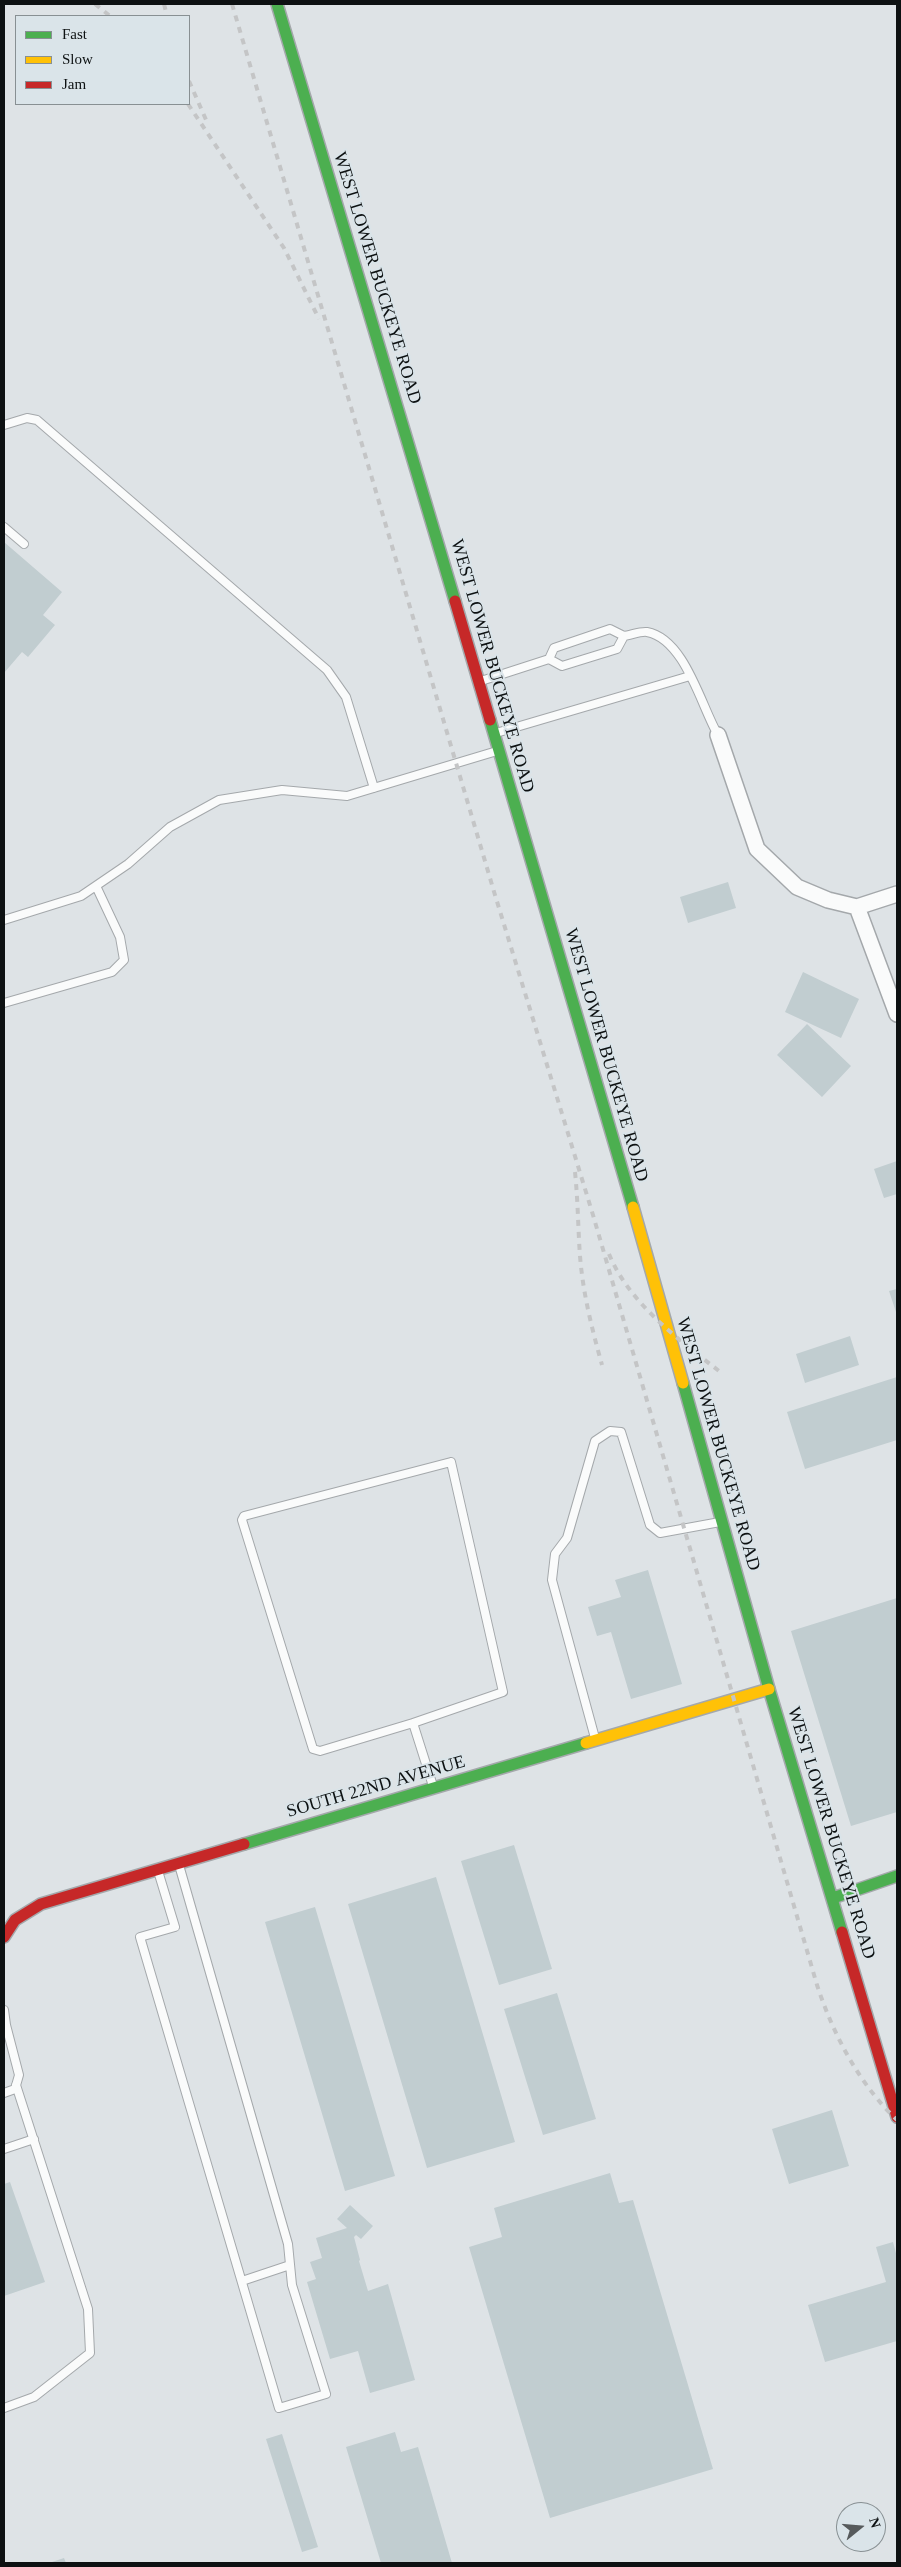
<!DOCTYPE html>
<style>
body{margin:0}
#map{position:relative;width:901px;height:2567px;overflow:hidden;background:#dee3e6;font-family:Georgia,serif}
canvas{display:block}
.frame{position:absolute;inset:0;border:5px solid #0d1112;pointer-events:none}
.legend{position:absolute;left:15px;top:15px;width:175px;height:90px;box-sizing:border-box;background:#dae4e9;border:1px solid #889093;margin:0;padding:6px 9px;list-style:none;font-size:15px;color:#0d1112}
.legend li{display:flex;align-items:center;gap:10px;height:25px}
.legend b{width:25px;border:1px solid #889093}
.north{position:absolute;left:836px;top:2502px;width:50px;height:50px;box-sizing:border-box;background:#dae4e9;border:1px solid #889093;border-radius:50%;rotate:73deg;font-size:14px;font-weight:700;line-height:20px;text-align:center;color:#0d1112}
.north::after{content:'';display:block;margin:auto;width:18px;height:22px;background:#565a5c;clip-path:polygon(50% 0,100% 100%,50% 72%,0 100%)}
</style>
<div id="map">
<canvas width="901" height="2567"></canvas>
<div class="frame"></div>
<ul class="legend">
<li><b style="height:6px;background:#4caf50"></b>Fast</li>
<li><b style="height:6px;background:#ffc107"></b>Slow</li>
<li><b style="height:6px;background:#c62828"></b>Jam</li>
</ul>
<div class="north">N</div>
</div>
<script>
const c = document.querySelector('canvas').getContext('2d');
c.lineJoin = 'round';
function paint(path, color) { c.fillStyle = color; c.fill(path, 'evenodd'); }
function trace(path, color, width, dash) { c.strokeStyle = color; c.lineWidth = width; c.lineCap = dash ? 'butt' : 'round'; c.setLineDash(dash || []); c.stroke(path); }
function write(font, color, halo, rows, align = 'center') {
  c.font = font + ' Georgia,serif'; c.lineWidth = 4; c.setLineDash([]); c.textBaseline = 'middle'; c.strokeStyle = halo; c.fillStyle = color; for (const [text, x, y, turn = 0] of rows) {
    c.save(); c.translate(x, y); c.rotate((+turn || 0) * Math.PI / 180); c.textAlign = isNaN(turn) ? turn : align; if (halo) c.strokeText(text, 0, 0); c.fillText(text, 0, 0); c.restore();
  }
}
paint(new Path2D(`
 M4 542 62 592 43 615 55 625 28 657 22 652 4 673Z
 M728 882 736 908 688 923 680 897Z
 M803 972 859 999 841 1038 785 1012Z
 M807 1024 851 1066 822 1097 777 1055Z
 M897 1161V1194L884 1198 874 1169Z
 M897 1289V1315L889 1291Z
 M850 1336 859 1365 805 1383 796 1354Z
 M897 1377V1440L805 1469 787 1412Z
 M648 1570 682 1684 631 1699 611 1632 597 1636 588 1607 621 1597 615 1580Z
 M897 1598V1812L851 1826 791 1631Z
 M514 1845 552 1969 499 1985 461 1861Z
 M436 1877 515 2142 427 2168 348 1904Z
 M315 1907 395 2176 345 2191 265 1922Z
 M557 1993 596 2119 543 2135 504 2009Z
 M832 2110 849 2166 789 2184 772 2129Z
 M610 2173 619 2203 633 2200 713 2469 550 2518 469 2247 502 2237 494 2208Z
 M10 2182 45 2282 4 2296V2184Z
 M350 2205 373 2226 361 2239 356 2235 354 2237 360 2260 359 2261 368 2291 388 2284 415 2380 370 2393 358 2351 330 2359 307 2282 316 2279 310 2262 322 2258 316 2238 347 2228 337 2219Z
 M893 2242 897 2257V2341L825 2362 808 2305 886 2282 876 2247Z
 M395 2432 401 2452 418 2447 452 2563H381L346 2447Z
 M282 2434 318 2547 302 2552 266 2439Z
 M64 2558 66 2563H49Z`), '#c1cdd0');
const lane = new Path2D(`
 M4 425 27 418 37 420 327 670 346 697 374 788
 M4 527 24 544
 M624 636C631 635 641 631 647 632 685 639 701 706 718 735
 M481 681 549 659 554 648 610 629 624 636 617 649 562 666 549 659
 M496 733 690 676
 M4 920 81 896 128 864 170 827 219 800 282 790 347 796 497 751
 M4 1003 112 972 124 960 120 937 96 886
 M413 1723 503 1692 451 1462 244 1516 242 1520 313 1749 320 1751 413 1723 433 1786
 M595 1738 552 1580 555 1554 567 1538 595 1441 610 1431 621 1432 650 1525 660 1533 720 1522
 M158 1871 175 1927 140 1937 279 2408 326 2394 292 2285 288 2244 179 1865
 M4 2010 6 2025 19 2075 15 2089 4 2093
 M4 2149 34 2139
 M242 2281 290 2265
 M4 2408 34 2397 90 2353 88 2309 16 2085`);
const street = new Path2D(`
 M718 735 757 849 797 887 828 900 857 907 897 894
 M857 907 897 1014`);
const fast = new Path2D(`
 M277 4 455 601
 M490 720 633 1207
 M683 1383 769 1689 842 1932
 M244 1844 586 1743
 M833 1898 897 1876`);
const slow = new Path2D(`
 M633 1207 683 1383
 M586 1743 769 1689`);
const jam = new Path2D(`
 M455 601 490 720
 M842 1932 897 2117
 M4 1937 15 1920 41 1904 244 1844`);
trace(lane, '#a4a8ab', 10);
trace(street, '#a4a8ab', 18);
trace(fast, '#a4a8ab', 14);
trace(slow, '#a4a8ab', 14);
trace(jam, '#a4a8ab', 14);
trace(lane, '#fafbfb', 8);
trace(street, '#fafbfb', 15);
trace(fast, '#4caf50', 11);
trace(slow, '#ffc107', 11);
trace(jam, '#c62828', 11);
trace(new Path2D(`
 M95 4 110 16
 M164 4 167 16
 M232 4 495 895 593 1215 817 1985C833 2034 859 2084 897 2120
 M189 81 207 122
 M188 104 284 248 319 319
 M575 1172C578 1201 578 1228 580 1256 583 1294 592 1329 602 1365
 M609 1254C629 1303 679 1340 719 1371`), '#c4c5c6', 4, [6, 6]);
write('18px', '#0d1112', '#dae4e9', [
 ["WEST LOWER BUCKEYE ROAD",377,278,73],
 ["WEST LOWER BUCKEYE ROAD",492,666,74],
 ["WEST LOWER BUCKEYE ROAD",606,1055,74],
 ["WEST LOWER BUCKEYE ROAD",718,1444,74],
 ["SOUTH 22ND AVENUE",376,1787,-16],
 ["WEST LOWER BUCKEYE ROAD",831,1833,73]
]);
</script>
